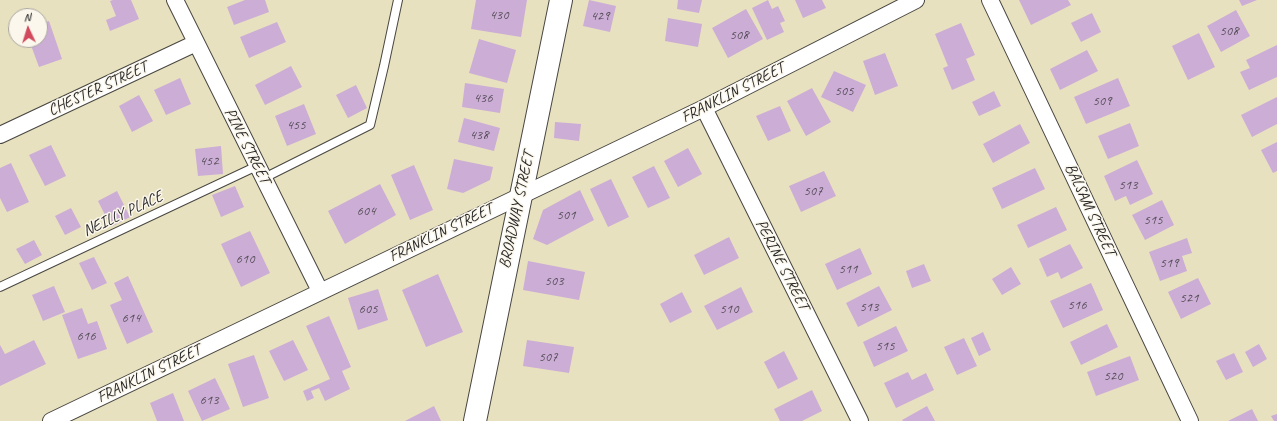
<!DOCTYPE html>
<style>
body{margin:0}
#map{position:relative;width:1277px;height:421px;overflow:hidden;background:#e8e1bf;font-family:Caveat,sans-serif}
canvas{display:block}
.north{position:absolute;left:8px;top:8px;width:40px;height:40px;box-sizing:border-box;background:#fbf7ec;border:1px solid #a8a59f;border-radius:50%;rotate:356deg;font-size:11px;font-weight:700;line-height:16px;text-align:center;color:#2b2b2b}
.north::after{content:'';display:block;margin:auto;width:14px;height:18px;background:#d1495b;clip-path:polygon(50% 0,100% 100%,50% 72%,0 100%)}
</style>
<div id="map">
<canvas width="1277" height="421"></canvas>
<div class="north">N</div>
</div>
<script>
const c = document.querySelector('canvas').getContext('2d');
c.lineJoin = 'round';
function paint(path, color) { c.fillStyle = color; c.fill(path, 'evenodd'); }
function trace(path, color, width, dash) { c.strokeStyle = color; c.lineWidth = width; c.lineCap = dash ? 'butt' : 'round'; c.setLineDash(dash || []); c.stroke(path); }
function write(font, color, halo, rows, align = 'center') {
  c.font = font + ' Caveat,sans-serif'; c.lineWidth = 3; c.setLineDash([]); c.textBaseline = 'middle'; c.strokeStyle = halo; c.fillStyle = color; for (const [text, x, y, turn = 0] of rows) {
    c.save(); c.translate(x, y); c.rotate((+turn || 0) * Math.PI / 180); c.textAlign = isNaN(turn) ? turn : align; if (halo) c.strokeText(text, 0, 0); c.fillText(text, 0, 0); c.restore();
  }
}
paint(new Path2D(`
 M113 0H131L139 19 110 31 106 20 116 16 110 1Z
 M245 0H265L269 12 234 25 227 7Z
 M476 0H527L521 37 471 29Z
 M589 0 616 6 610 32 583 26Z
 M678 0H702L699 13 677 9Z
 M768 0 772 9 778 6 785 21 780 23 784 32 767 40 752 8Z
 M795 0H822L826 8 803 18Z
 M1019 0H1068L1071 5 1031 25Z
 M1239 0H1257L1242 6Z
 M746 9 763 39 728 58 712 28Z
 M1236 10 1250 36 1221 52 1207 26Z
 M1092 13 1101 32 1081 42 1071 23Z
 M668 18 702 24 698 47 665 41Z
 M49 21 62 59 39 67 29 40H40V24Z
 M277 22 286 42 249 58 240 37Z
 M961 23 975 55 966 59 975 80 952 90 943 68 948 66 935 34Z
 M1199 33 1215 67 1188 80 1172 46Z
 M479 39 516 50 507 83 469 73Z
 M1277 45V77L1249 90 1240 72 1250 68 1246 60Z
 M1087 50 1098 71 1060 90 1050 69Z
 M885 53 898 86 875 95 863 61Z
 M291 66 302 87 265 105 255 85Z
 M834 71 866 85 853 112 821 97Z
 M180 78 191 104 166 115 154 90Z
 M1118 78 1130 106 1086 124 1074 97Z
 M465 83 504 89 500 113 462 107Z
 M356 85 367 108 348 118 336 95Z
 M812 88 831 122 806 136 787 101Z
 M994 91 1001 106 979 116 972 102Z
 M139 95 153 121 132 132 119 106Z
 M1277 97V124L1252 137 1241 115Z
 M304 104 316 134 287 146 275 116Z
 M780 106 791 131 768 141 756 116Z
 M464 118 500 128 494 151 458 142Z
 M555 122 581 124 579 141 554 138Z
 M1130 123 1139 146 1108 159 1098 136Z
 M1020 124 1030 143 993 163 983 144Z
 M1277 142V171L1273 173 1261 150Z
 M51 145 66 176 45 186 29 155Z
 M221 146 223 174 198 176 195 149Z
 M688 148 702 174 678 187 664 161Z
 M454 159 493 167 490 180 463 193 447 189Z
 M1137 160 1153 194 1130 205 1126 196 1115 201 1104 176Z
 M11 163 29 202 7 212 0 198V168Z
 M414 165 433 210 410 220 391 175Z
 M654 166 670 198 648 208 632 177Z
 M1035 168 1045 189 1002 209 992 188Z
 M824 171 836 196 801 212 789 186Z
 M611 179 629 217 608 227 590 189Z
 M380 184 396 215 345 244 328 211Z
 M235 186 244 207 221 217 212 195Z
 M580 190 594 220 547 245 533 239 543 210Z
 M117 191 130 217 111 227 98 201Z
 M1162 200 1174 225 1145 240 1132 215Z
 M1056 207 1067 230 1028 248 1017 225Z
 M71 208 81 227 65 235 55 216Z
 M250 231 270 273 241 287 221 244Z
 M729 237 739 258 704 275 694 255Z
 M1187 238 1192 253 1182 256 1187 271 1160 281 1149 252Z
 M34 240 42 255 25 264 16 249Z
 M1070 244 1083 268 1061 279 1058 272 1047 277 1039 259Z
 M860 248 872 274 837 290 825 264Z
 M94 257 107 283 92 290 79 263Z
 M528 261 585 272 579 300 523 290Z
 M924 264 931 281 912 288 906 271Z
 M1011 267 1021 284 1002 295 992 279Z
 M438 274 463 332 426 347 402 290Z
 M128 276 153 332 127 344 110 305 122 300 114 283Z
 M1198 278 1211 304 1181 319 1168 292Z
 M1091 283 1103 310 1063 328 1050 301Z
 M54 286 65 312 43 321 32 295Z
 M879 286 892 310 858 327 846 303Z
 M741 287 753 312 717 330 704 306Z
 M378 289 388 320 358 330 348 298Z
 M682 292 692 312 670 323 660 304Z
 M82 308 88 324 97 321 107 349 78 359 62 315Z
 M329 316 351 367 342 371 350 389 325 401 319 388 311 391 314 398 307 401 303 391 330 379 306 326Z
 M1107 324 1118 347 1081 365 1070 342Z
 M896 326 908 351 874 367 863 342Z
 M983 332 991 350 979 356 971 338Z
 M964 338 977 366 957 375 944 347Z
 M34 340 46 364 0 386V345L5 354Z
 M293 340 308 370 284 381 269 351Z
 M527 340 574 347 569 373 523 366Z
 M1259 344 1267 359 1253 367 1245 352Z
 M784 351 798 379 778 389 764 362Z
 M1234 353 1243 372 1226 380 1216 361Z
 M254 355 269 398 243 407 228 364Z
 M1130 356 1139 380 1096 396 1087 372Z
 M908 372 912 380 926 373 934 390 896 408 884 383Z
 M215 378 230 409 202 421 188 391Z
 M812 390 822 411 802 421H780L774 409Z
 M173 393 184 421H157L150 403Z
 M434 406 441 421H405Z
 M927 406 935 421H903L902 420Z
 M1252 409 1258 421H1228Z
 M1277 414V421H1274L1271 416Z`), '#ccadd6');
const lane = new Path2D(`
 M264 178 370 125 384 66 398 0
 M0 287 257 166`);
const street = new Path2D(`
 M175 0 320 291
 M990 0 1190 421
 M704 108 860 421
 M0 135 196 43
 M51 421 704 108 916 0`);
const secondary = new Path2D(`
 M475 421 561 0`);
trace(lane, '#474641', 10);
trace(street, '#474641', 18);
trace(secondary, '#474641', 24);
trace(lane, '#fff', 8);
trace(street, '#fff', 16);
trace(secondary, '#fff', 22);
write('14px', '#534c56', null, [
 ["430",499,15],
 ["429",600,16],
 ["508",1229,31],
 ["508",739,35],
 ["505",844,91],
 ["436",483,98],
 ["509",1102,101],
 ["455",296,125],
 ["438",479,135],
 ["452",209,161],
 ["513",1128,185],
 ["507",813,191],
 ["604",366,211],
 ["501",566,215],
 ["515",1153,220],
 ["610",245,259],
 ["519",1169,263],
 ["511",848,269],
 ["503",554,281],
 ["521",1189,298],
 ["516",1077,305],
 ["513",869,307],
 ["605",368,309],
 ["510",729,309],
 ["614",131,318],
 ["616",86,336],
 ["515",885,346],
 ["507",548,357],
 ["520",1113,376],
 ["613",209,400]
]);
write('16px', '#2b2b2b', '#fbf7ec', [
 ["CHESTER STREET",98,89,-25],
 ["FRANKLIN STREET",733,93,-27],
 ["PINE STREET",247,146,63],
 ["BROADWAY STREET",517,210,-78],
 ["BALSAM STREET",1090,210,65],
 ["NEILLY PLACE",123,214,-25],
 ["FRANKLIN STREET",441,233,-26],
 ["PERINE STREET",782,265,63],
 ["FRANKLIN STREET",149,374,-26]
]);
</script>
